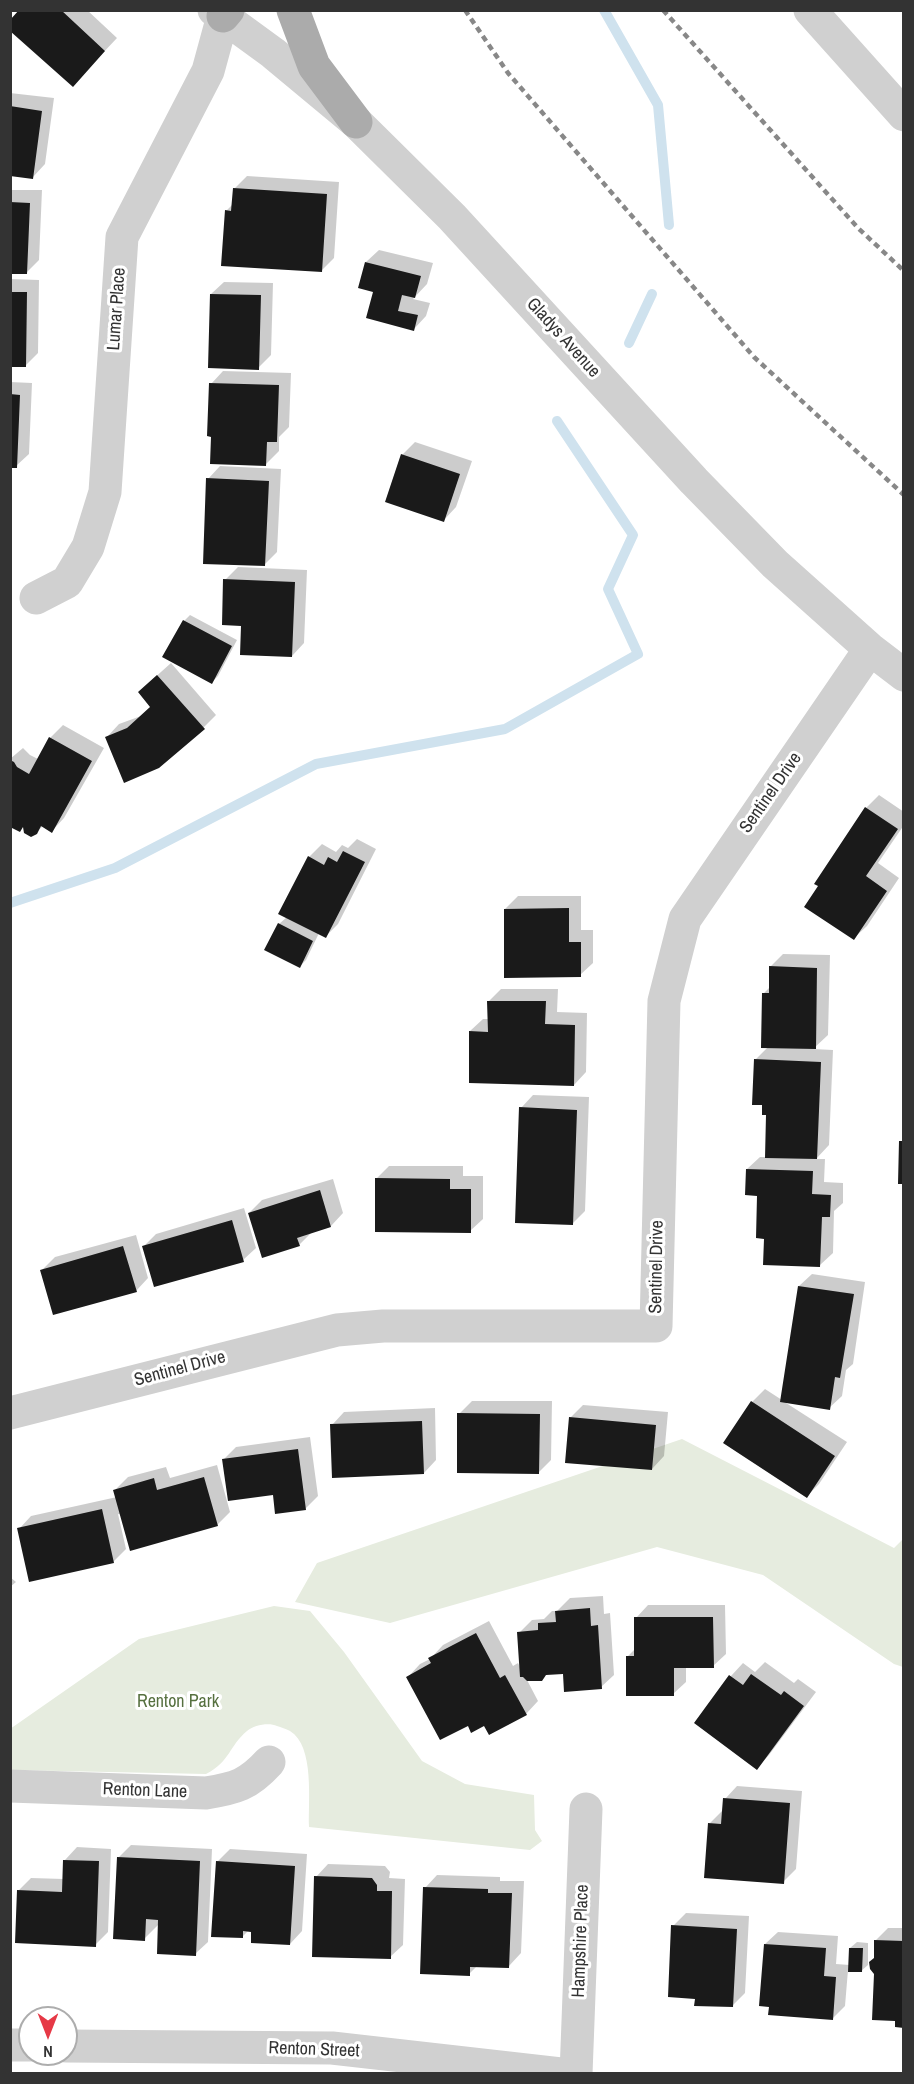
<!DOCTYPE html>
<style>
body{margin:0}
#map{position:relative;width:914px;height:2084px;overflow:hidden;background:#fff;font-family:"Archivo Narrow",sans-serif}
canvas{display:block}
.frame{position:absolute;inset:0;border:12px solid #333;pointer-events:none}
.north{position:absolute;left:18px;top:2006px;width:60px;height:60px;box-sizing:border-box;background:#fff;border:2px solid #adadad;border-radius:50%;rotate:180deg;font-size:16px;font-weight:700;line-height:24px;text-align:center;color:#333}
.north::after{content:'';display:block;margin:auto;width:21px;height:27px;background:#e63946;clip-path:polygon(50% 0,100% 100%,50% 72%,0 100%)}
</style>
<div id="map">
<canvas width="914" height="2084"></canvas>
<div class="frame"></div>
<div class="north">N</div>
</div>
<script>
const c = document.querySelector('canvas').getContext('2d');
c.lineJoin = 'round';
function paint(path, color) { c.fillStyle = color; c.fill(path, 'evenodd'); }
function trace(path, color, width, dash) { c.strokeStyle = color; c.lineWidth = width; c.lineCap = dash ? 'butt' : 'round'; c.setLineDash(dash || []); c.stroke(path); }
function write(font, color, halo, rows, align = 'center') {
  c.font = font + ' "Archivo Narrow",sans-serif'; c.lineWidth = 6; c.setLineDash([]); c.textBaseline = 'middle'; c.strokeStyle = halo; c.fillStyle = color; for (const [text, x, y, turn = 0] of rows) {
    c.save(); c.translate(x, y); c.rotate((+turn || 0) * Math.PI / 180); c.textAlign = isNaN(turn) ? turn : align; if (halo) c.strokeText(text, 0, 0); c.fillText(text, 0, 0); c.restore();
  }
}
paint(new Path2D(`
 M682 1439 894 1548 903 1539V1667L894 1664 763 1575 657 1547 390 1623 295 1602 317 1563Z
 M274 1606 310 1611 344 1652 422 1761 465 1784 534 1795 535 1830 542 1841 530 1850 309 1827C308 1802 315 1746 290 1731 286 1729 281 1727 277 1726 269 1722 254 1725 247 1731 229 1746 230 1762 206 1774L11 1770 10 1729 139 1639Z`), '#e6ecdf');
paint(new Path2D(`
 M21 10H87L117 38 85 72Z
 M10 93 54 98 45 164 33 177 10 174Z
 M247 176 339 182 334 258 321 271 226 211 233 204 234 189Z
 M10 190H42L39 260 26 273 10 272Z
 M379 250 433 263 427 284 413 299 430 303 426 316 414 329 375 291 366 262Z
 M10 279 39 280 38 353 25 366 10 365Z
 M224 282 273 283 271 355 258 368 211 294Z
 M223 371 291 373 289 427 279 437V451L266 464 211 384Z
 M10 382 32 383 29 454 16 466H10Z
 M415 442 472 461 456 507 444 520 402 455Z
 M220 466 281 469 277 552 264 565 208 479Z
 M238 567 307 570 304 643 292 656 243 624 225 580Z
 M190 615 237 640 218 676 212 682 184 621Z
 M171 663 216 715 204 727 107 737 119 724 141 716 152 706V680Z
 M63 725 104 748 64 818 52 831 43 826 34 834 26 824 10 825V759L23 748 30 755 38 759 50 738Z
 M879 795 904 812V825L878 863 899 878 867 926 854 938 866 808Z
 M357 839 376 849 338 924 325 937 319 933 306 960 300 966 279 924 287 917 309 857 322 844 336 852 342 845 348 848Z
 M518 896H581V930H593V963L580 975 505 909Z
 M783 954 830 955 828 1035 813 1049 833 1050 829 1145 816 1159H825L824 1182 843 1183V1203L834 1211 833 1253 820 1265 765 1237 759 1194 747 1169 760 1157H766L768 1114 764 1103 755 1060 769 1046 764 993 770 987V967Z
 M501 989H558L557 1012 587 1013 586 1072 574 1085 470 1031 483 1019H489L488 1002Z
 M533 1095 589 1097 585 1211 572 1224 521 1108Z
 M389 1166H463V1176H483V1219L470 1231 376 1179Z
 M333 1179 343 1213 331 1226 312 1232 299 1245 249 1213 262 1200Z
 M244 1208 256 1248 243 1260 144 1246 156 1234Z
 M136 1235 148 1278 136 1291 42 1270 55 1257Z
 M812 1274 865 1282 853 1364 846 1370 842 1396 829 1408 783 1401 847 1442 819 1484 807 1496 725 1443 752 1402 765 1389 782 1400 799 1286Z
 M472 1401H552L551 1460 539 1472 459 1414Z
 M583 1405 668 1412 664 1456 652 1469 570 1418Z
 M435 1408 436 1460 424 1473 332 1425 344 1412Z
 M310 1437 318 1496 305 1509 274 1494 223 1460 236 1447Z
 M217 1465 230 1512 217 1525 118 1514 126 1549 113 1562 19 1529 31 1516 117 1497 115 1490 128 1477 166 1467 170 1478Z
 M10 1577 16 1582 10 1587Z
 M603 1596 604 1614 610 1613 614 1675 601 1687 564 1673 547 1674 527 1680 538 1701 526 1714 484 1724H468L408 1677 420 1664 430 1659 443 1645 489 1621 513 1666 518 1663 521 1669 519 1633 532 1620 544 1619 552 1611H557L570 1598Z
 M648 1605H725L726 1654 713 1666 686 1667V1682L673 1694 627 1657 636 1648V1618Z
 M765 1662 794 1683 798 1679 816 1692 769 1755 757 1768 696 1722 731 1676 743 1663 755 1672Z
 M737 1786 802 1791 796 1869 783 1882 710 1823 722 1811 725 1799Z
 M131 1845 212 1849 208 1942 195 1954 159 1924 144 1939 118 1858Z
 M77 1847 111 1849 108 1932 95 1945 18 1891 31 1878 64 1879 65 1860Z
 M230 1849 307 1854 302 1931 290 1944 253 1931 249 1930 242 1937 217 1862Z
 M328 1864 385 1866 390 1872 389 1878 405 1879 403 1945 390 1957 316 1877Z
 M437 1875 500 1877V1881H524L521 1953 509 1966 478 1965 469 1974 425 1888Z
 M686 1913 749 1916 745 1993 732 2006 696 1997 673 1926Z
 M888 1928H904V2026L875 1958 876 1940Z
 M778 1932 838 1936 836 1964 850 1965V1948L857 1942 868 1943V1965L861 1971 848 1970 845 2006 832 2019 765 1944Z`), '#0003');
trace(new Path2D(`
 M604 10 658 105 669 225
 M629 343 652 294
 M10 903 115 868 316 764 505 729 638 654 608 589 633 535 557 421`), '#cfe2ee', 10);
paint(new Path2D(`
 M19 10H61L105 51 73 87 10 31V20Z
 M10 106 42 111 33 179 10 176Z
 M233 188 327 194 322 272 221 266 225 210 231 211Z
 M10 202 30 203 27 274H10Z
 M365 262 421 276 415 298 402 295 398 311 418 315 414 331 366 318 373 292 358 288Z
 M10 292H27L26 367H10Z
 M210 294 261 295 259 370 208 368Z
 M209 383 279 385 277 442H267L266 466 210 464 211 437 207 436Z
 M10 394 20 395 17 468H10Z
 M401 454 460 474 444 522 385 502Z
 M206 478 269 481 265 566 203 564Z
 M223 579 295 582 292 657 240 655 241 626 222 625Z
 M183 620 232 646 212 684 162 657Z
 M157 675 205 729 159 768 124 783 105 737 127 728 150 707 138 692Z
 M49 737 92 761 52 833 41 826 37 834 31 837 24 833 23 827 20 832 10 827V760L14 762 17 767 29 774Z
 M865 807 898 829 866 876 887 891 854 940 804 907 818 886 814 884Z
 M343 851 365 862 326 938 278 914 308 856 324 865 328 857 337 862Z
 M569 908V942H581V977L504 978V909Z
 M278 923 313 941 300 968 264 950Z
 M769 966 817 968 816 1049 761 1048 762 993H769Z
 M487 1001H546L545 1024 575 1025 574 1086 469 1083V1031L488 1032Z
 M754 1059 821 1062 817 1159 765 1158 766 1115H762V1105H752Z
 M519 1107 577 1110 573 1225 515 1223Z
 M899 1141H904V1184H898Z
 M746 1169 813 1171 812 1194 831 1195 830 1217H822L820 1267 763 1265 764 1239 756 1238 757 1196 745 1195Z
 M375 1178 450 1179V1189H471V1233L375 1232Z
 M320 1190 331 1227 297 1238 300 1246 262 1258 248 1213Z
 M232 1220 244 1262 154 1287 142 1246Z
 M123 1246 137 1292 53 1315 40 1270Z
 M798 1286 854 1294 840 1378 835 1377 830 1410 780 1402Z
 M751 1401 835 1456 807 1498 723 1443Z
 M457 1413 540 1414 539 1474 457 1473Z
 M569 1417 656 1425 652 1470 565 1463Z
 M422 1421 424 1474 332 1478 330 1424Z
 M298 1449 306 1510 275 1514 273 1495 228 1501 222 1459Z
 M204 1477 218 1526 130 1551 113 1490 154 1478 157 1490Z
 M102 1509 114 1563 29 1582 17 1528Z
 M590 1608 591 1626 598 1625 602 1689 564 1692 563 1674 546 1675 542 1681H527L523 1677H520L517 1632 538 1630V1623L556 1622 555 1611Z
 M634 1617H713L714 1668H674V1696H626V1656H634Z
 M476 1633 500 1678 505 1675 527 1715 489 1735 484 1726 471 1733 468 1726 440 1740 406 1677 431 1663 428 1658Z
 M751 1674 781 1695 784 1691 804 1706 757 1770 694 1723 729 1675 743 1685Z
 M723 1798 790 1803 784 1884 704 1878 708 1823 721 1824Z
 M117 1857 200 1861 196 1956 157 1954 158 1920 146 1919 145 1941 113 1939Z
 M63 1860 99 1861 96 1947 15 1943 17 1890 62 1892Z
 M216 1861 295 1866 290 1945 251 1943V1932L243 1931V1938L211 1937Z
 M314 1876 372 1878 377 1885V1891H392L391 1959 312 1957Z
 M423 1887 488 1889V1893H512L509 1968 470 1967V1976L420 1974Z
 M671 1925 737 1929 733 2007 694 2006 695 1999 668 1997Z
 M874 1940 904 1941V2028L895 2027V2021L872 2020 874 1974 870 1969 869 1962 874 1958Z
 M764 1944 826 1948 824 1976 836 1977 833 2020 768 2015 769 2007 759 2006Z
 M849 1948H863L862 1972H848Z`), '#1a1a1a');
trace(new Path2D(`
 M214 10 273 53 356 122 452 217 694 481 775 564 870 649 904 675
 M810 10 904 115
 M36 598 67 582 88 547 105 492 122 237 208 71 223 16
 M10 1413 337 1330 383 1326H656L664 1001 685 919 870 649
 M10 1786 206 1793C236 1788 248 1785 269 1762
 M10 2045H30
 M66 2046 332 2048 561 2074
 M576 2074 586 1809`), '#d0d0d0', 33);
trace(new Path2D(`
 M293 10 314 66 356 122
 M223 16 228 10`), '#ababab', 33);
trace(new Path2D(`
 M465 10 508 73 754 357 904 495
 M663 10 858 228 904 271`), '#888', 4.5, [6, 4.5]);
write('18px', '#333', '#fff', [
 ["Lumar Place",117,309,-86],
 ["Gladys Avenue",563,338,48],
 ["Sentinel Drive",771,793,-55],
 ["Sentinel Drive",657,1267,-89],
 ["Sentinel Drive",180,1369,-15],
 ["Renton Lane",145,1791,2],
 ["Hampshire Place",581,1941,-88],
 ["Renton Street",314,2050,2]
]);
write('18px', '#56703f', '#fff', [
 ["Renton Park",178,1702]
]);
</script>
